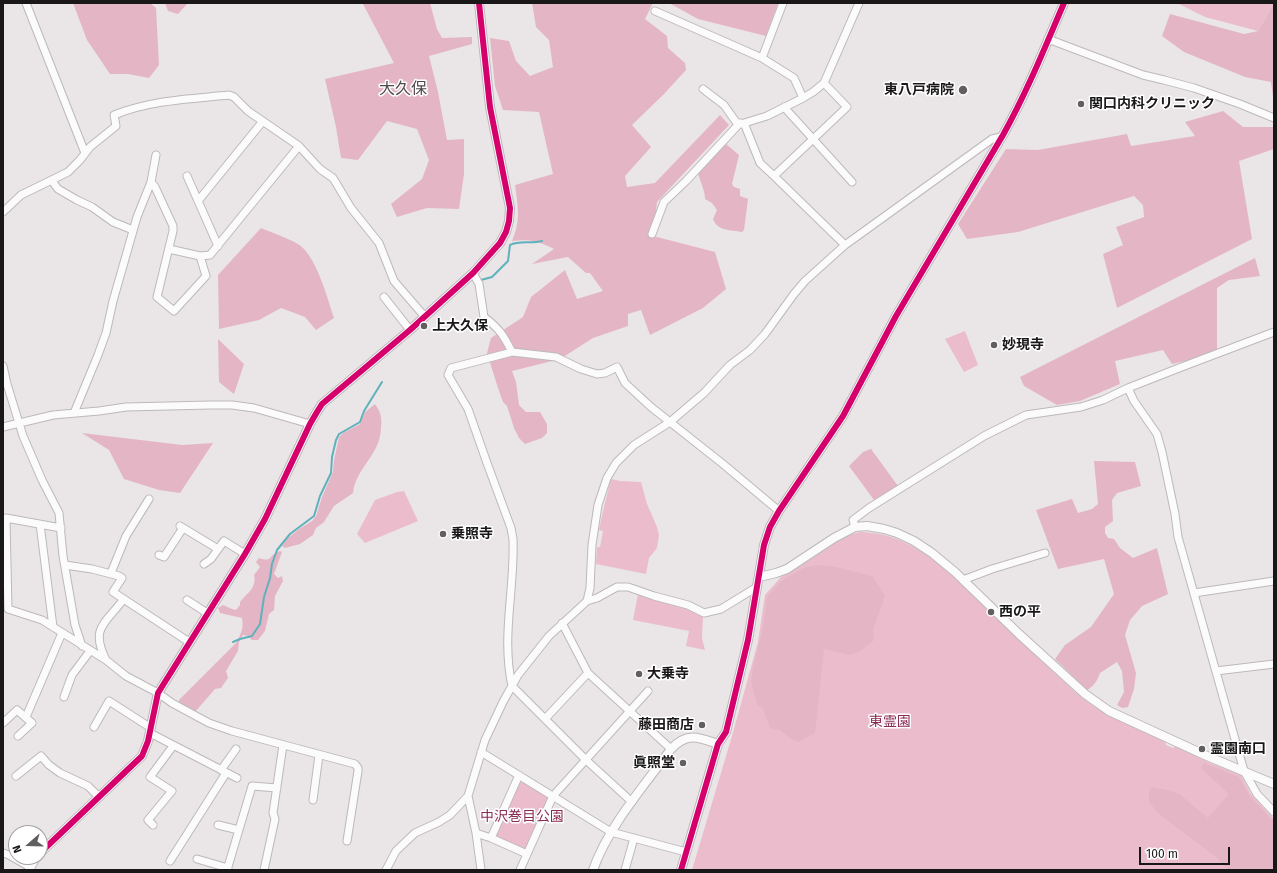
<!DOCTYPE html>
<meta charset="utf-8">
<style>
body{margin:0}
#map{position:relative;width:1277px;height:873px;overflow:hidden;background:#eae5e7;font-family:"Fira Sans",sans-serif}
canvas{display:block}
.frame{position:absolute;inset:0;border:4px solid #191717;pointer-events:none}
.north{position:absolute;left:8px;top:825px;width:40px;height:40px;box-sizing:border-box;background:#fff;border:1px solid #a3a2a2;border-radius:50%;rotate:250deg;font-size:11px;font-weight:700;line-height:16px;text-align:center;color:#191717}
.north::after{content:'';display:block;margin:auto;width:14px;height:18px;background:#625f60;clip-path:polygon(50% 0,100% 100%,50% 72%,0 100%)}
.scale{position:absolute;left:1139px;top:847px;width:91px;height:18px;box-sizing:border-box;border:2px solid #191717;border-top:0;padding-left:5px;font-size:12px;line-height:14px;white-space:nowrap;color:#191717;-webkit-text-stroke:3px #fff;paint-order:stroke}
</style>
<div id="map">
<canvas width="1277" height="873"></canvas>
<div class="frame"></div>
<div class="north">N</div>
<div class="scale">100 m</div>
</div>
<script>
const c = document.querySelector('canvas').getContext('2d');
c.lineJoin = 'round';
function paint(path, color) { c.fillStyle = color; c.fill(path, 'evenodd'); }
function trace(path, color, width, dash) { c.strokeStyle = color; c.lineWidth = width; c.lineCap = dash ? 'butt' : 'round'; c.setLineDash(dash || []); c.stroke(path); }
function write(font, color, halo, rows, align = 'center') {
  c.font = font + ' "Fira Sans","Noto Sans JP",sans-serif'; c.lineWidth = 3; c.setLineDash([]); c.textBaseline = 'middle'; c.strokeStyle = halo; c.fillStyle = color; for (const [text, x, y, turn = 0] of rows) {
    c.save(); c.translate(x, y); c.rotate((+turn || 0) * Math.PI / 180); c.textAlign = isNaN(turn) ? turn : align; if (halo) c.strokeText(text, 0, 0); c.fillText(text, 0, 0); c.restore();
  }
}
paint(new Path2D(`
 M1177 3H1274L1258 31 1205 17Z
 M965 331 978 365 964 372 945 339Z
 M611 479 620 481 641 482 647 504 657 527 659 535 657 548 649 558 646 574 596 564 597 547H600L603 531 599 530 603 511Z
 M404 491 418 521 365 543 357 534 375 500 397 492Z
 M860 532C894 533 912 545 940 564L1015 636 1075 692 1092 705 1114 718 1165 741 1166 745 1173 748 1176 746 1208 762 1241 775 1251 794 1274 819V870H692L732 736 758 642 765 595 781 577 811 559 838 540 848 535Z
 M638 594 687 609 703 616 702 638 705 650 686 646 689 631 633 620Z
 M519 775 553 796 527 854 491 838Z`), '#ebbdcc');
paint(new Path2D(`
 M73 3H150L156 8 159 65 149 78 128 74H110L87 40Z
 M165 3H188L178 14 168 11Z
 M353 3H430L437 29 442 38 472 37V44L429 56 438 92 447 140 464 139V174L459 209 427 208 397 217 391 204 422 179 429 160 417 129 387 121 358 160 341 158 336 127 325 79 394 63 363 4Z
 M532 3H653L645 19 667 36 668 48 685 63 686 70 664 94 632 125 651 147 625 176 627 187 655 183 720 115 729 125 657 202 653 236 715 252 726 289 703 308 650 335 641 310 628 314V326L593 338 560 359 512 371 516 382 519 405 526 412H540L547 424V433L542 438 525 444 519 438 514 428 507 406 503 402 498 388 487 353 491 338 523 317 531 297 565 270 577 299 603 291 590 273H586L568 257 532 264 554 249C537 241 531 239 512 241 521 220 518 207 515 185L553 174 539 112 503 110 495 86 490 38 509 41 516 61 530 76 553 67 549 40 536 27Z
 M669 3H778L766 36 698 19Z
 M1274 3V105L1271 82 1245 77 1184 52 1162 36 1170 14 1244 34 1258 31Z
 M1223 111 1243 127H1274V149L1239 161 1252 239 1117 308 1103 254 1123 245 1116 227 1144 217 1143 205 1134 196 1018 232 967 239 958 224 1006 149 1038 150 1127 134 1131 146 1195 136 1185 122Z
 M726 144 739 155 732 184 734 187 740 189V196L748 199 744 230 742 232C731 230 717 231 713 219L717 210 712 203 705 199C705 190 700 182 698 173L702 166Z
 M261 228C270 232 297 241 303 248 318 263 327 297 334 318L316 330 305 317 281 308 259 320 219 329 218 275Z
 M1255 258 1260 276 1229 280 1217 288V354L1172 364 1163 350 1115 361 1120 384 1080 401 1057 405 1024 386 1020 377Z
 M218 339 244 364 234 394 219 382Z
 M375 404C381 412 382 418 381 428 380 456 356 467 353 493L334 506 324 522 316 528 313 535 300 544 285 548 282 546 288 538 299 529 312 521 316 516 322 497 333 472 334 460 339 437 343 433 360 424 365 412Z
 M82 433 182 445 213 443 180 493 159 490 124 479 109 450Z
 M873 448 871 449 898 486 874 500 849 466 863 452Z
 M1094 461 1135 462 1141 486 1117 493 1112 500 1113 521 1105 527V533L1108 538 1114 539 1120 548 1133 558 1157 548 1168 594 1142 606 1130 620 1125 635 1136 673 1134 689 1128 707 1122 708 1117 705 1124 692 1122 671 1117 662 1100 673C1098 680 1093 687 1087 690L1055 659 1065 645 1091 627 1114 594 1104 559 1058 569 1036 510 1072 499 1078 513 1092 509 1098 504Z
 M280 551 282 552 274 574 278 578 282 576 283 581 275 596 274 610 269 614 265 631 258 640H252L248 636 243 635 239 642 238 651 226 671 228 678 221 688 215 689 195 712 179 703V700L237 642C241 633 244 628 242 618L220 613 218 608 223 605 232 609 236 610 240 605V602C247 593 257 588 254 575L260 567 256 562 259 558C274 563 267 555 280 551Z
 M820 565 836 567 872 576 885 596 873 630 874 640 860 651 850 655 824 649 815 733 799 742 790 738 780 730 770 728 763 709 758 705 755 698 751 682 753 668 763 628 767 597 779 583 787 577 806 567Z
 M1204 763 1239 777 1249 795 1274 822V870H1228L1216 857 1159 814 1149 802V792L1152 787 1168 790 1179 794 1208 818 1229 794 1201 768Z`), '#e4b6c5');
trace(new Path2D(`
 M481 280 492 277 508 261 510 245C519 240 531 244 542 241
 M233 642 240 639 252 636 260 624 264 597 270 578 272 564 277 550 290 534 314 516 320 496 331 473 332 457 336 440 339 434 360 422 364 411 382 382`), '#5fb1bc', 2);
const minor = new Path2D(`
 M26 3 85 153
 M655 11 762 58 794 78 803 98 813 92 824 83 859 3
 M1048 39 1143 75 1164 80 1194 88 1240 104 1274 118
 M762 58 783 3
 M703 89 724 105 736 122 741 124 767 116 803 98
 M784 107 852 182
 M744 123 760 163 774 176
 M187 176 218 246
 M52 181 58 189 77 200 92 207 113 222 133 230
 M151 182 155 187 173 226V231L157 297 174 311 206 276 200 256
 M198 201 263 121
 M3 212 21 195 68 172 80 160 90 147 116 126 114 115C151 100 190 99 229 95L234 97 248 111 299 146 320 169 333 178 351 208 379 243 394 281 425 317
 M652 234 664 202 686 181 740 123
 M845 245 992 139 1001 137
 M169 249 200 256 210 255 299 146
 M473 273 479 284 484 317C499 328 504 336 512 352L451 368 448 375 468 409 487 463 511 528 513 539C515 589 501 636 512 686L586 760 632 802
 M384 297 410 330
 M512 352 556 357 581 369 597 374 605 373 617 367 625 383 651 407 723 464 779 511
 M3 366 7 384 23 436 42 480 59 513 63 556 75 625 82 646
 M1128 388 1134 401 1157 434 1162 452 1175 514 1178 537 1244 771 1257 794 1274 812
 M74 413 98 355 106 333 113 301 137 217 151 182 156 155
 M3 427 53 415 99 411 126 407 210 405H232L254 408 310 424
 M40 524 53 627
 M180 526 218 549
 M855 527 853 520 869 508 984 436 1026 415 1081 407 1103 400 1128 388 1179 368 1274 332
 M61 528 6 518 8 609 42 620 106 660 126 676 158 693 172 703 209 723 232 731 355 764 358 768V771L347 841
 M159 555 164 557 183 528
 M204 564 211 559 224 541 245 554
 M65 565 92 569 119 576 122 578 113 592 189 642
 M111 573 126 536 149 499
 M963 580 992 569 1045 553
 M1194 593 1274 581
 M187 600 207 613
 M587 601 590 588 592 545 598 505 607 478 616 463 634 445 670 422 704 393 730 365 750 350 765 334 794 294 805 281 845 245 774 176 847 107 824 83
 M562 623 588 673 671 749
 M106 660C90 628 105 624 123 600
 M1216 671 1274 664
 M64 697 72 675 90 651
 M26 717 62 633
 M545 719 588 673
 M3 723 17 710 32 723 18 736
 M94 727 109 701 151 728
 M150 733 237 778
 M481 752 611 832 686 852
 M221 770 236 749
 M16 776 41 756 49 765 60 773 88 786 99 797
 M313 800 319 755
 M153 825 148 820 172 791 150 777 173 746
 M218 825 239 830
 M476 833 491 838 527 854
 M491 838 519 775
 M3 853 9 855 30 867
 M197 859 228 868
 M170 861 226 773
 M227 870 252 786 277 788
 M264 870 275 819 273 813 283 745
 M386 870 396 851 415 833 439 822 450 815 468 796
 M481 870 476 833 468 796 485 740 503 702 518 675 549 636 587 601 597 598 617 587H628L654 596 688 605 704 613 721 609 757 587
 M520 870 553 796 648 691
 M625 870 634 838`);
const tertiary = new Path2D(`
 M759 577 776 573 787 569 834 538 855 527 867 526 884 529 897 533 914 541 932 553 955 572 1019 634 1085 694 1109 711 1207 756 1274 784
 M40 853 142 756 148 741 158 693 245 554 265 519 310 424 317 412 322 404 410 330 473 273 500 243 506 232 509 221 510 208 490 107 479 3
 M29 870 36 857
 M593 870C608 827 644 786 671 749 687 732 698 737 718 744
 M681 870 718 744 726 732 748 640 764 545 770 527 779 511 843 416 896 316 1003 135C1027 92 1045 47 1064 3`);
trace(minor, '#bdb9ba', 9);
trace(tertiary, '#bdb9ba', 10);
trace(minor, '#fcfbfb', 7);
trace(tertiary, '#fcfbfb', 8);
trace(new Path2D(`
 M40 853 142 756 148 741 158 693 245 554 265 519 310 424 317 412 322 404 410 330 473 273 500 243 506 232 509 221 510 208 490 107 479 3
 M681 870 718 744 726 732 748 640 764 545 770 527 779 511 843 416 896 316 1003 135C1027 92 1045 47 1064 3`), '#d6006c', 6);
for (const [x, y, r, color] of [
 [963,90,5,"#625f60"],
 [1081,104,4,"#625f60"],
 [424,326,4,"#625f60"],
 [994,345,4,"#625f60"],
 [443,534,4,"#625f60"],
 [991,612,4,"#625f60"],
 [639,674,4,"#625f60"],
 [702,725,4,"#625f60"],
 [1202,749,4,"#625f60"],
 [683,763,4,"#625f60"]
]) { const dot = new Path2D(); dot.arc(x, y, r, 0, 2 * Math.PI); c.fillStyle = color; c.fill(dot); trace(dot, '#fff', 1.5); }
write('bold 14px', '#191717', '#fff', [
 ["東八戸病院",954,90,"right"],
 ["関口内科クリニック",1089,104],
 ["上大久保",432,326],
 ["妙現寺",1002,345],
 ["乗照寺",451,534],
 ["西の平",999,612],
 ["大乗寺",647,674],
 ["藤田商店",694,725,"right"],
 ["霊園南口",1210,749],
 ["眞照堂",675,763,"right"]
], 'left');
write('14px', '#882b52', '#fff', [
 ["東霊園",890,722],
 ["中沢巻目公園",522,817]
]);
write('16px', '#504a4c', '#fff', [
 ["大久保",403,90]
]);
</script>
